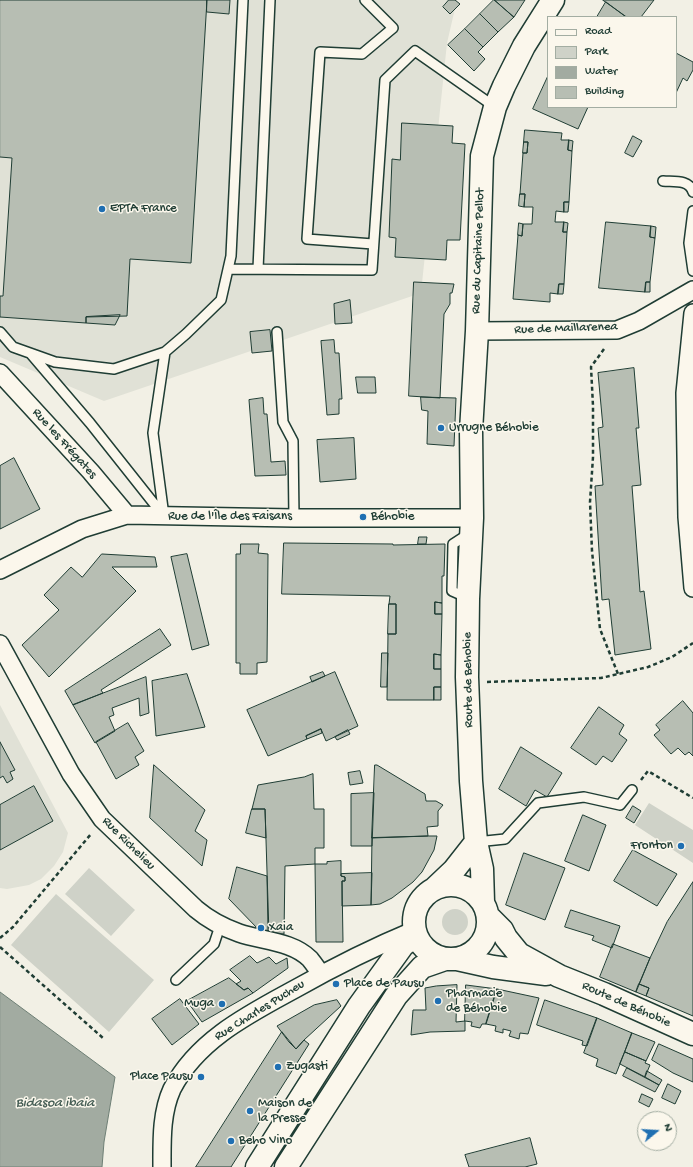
<!DOCTYPE html>
<meta charset="utf-8">
<style>
body{margin:0}
#map{position:relative;width:693px;height:1167px;overflow:hidden;background:#f2f0e5;font-family:"Gochi Hand",sans-serif}
canvas{display:block}
.legend{position:absolute;left:547px;top:16px;width:130px;height:92px;box-sizing:border-box;background:#fbf7ec;border:1px solid #a3ada2;margin:0;padding:5px 7px;list-style:none;font-size:12px;color:#1f3d34}
.legend li{display:flex;align-items:center;gap:8px;height:20px}
.legend b{width:20px;border:1px solid #a3ada2}
.north{position:absolute;left:637px;top:1111px;width:40px;height:40px;box-sizing:border-box;background:#fbf7ec;border:1px solid #a3ada2;border-radius:50%;rotate:72deg;font-size:11px;font-weight:700;line-height:16px;text-align:center;color:#1f3d34}
.north::after{content:'';display:block;margin:auto;width:14px;height:18px;background:#1f6fb2;clip-path:polygon(50% 0,100% 100%,50% 72%,0 100%)}
</style>
<div id="map">
<canvas width="693" height="1167"></canvas>
<ul class="legend">
<li><b style="height:5px;background:#fbf7ec"></b>Road</li>
<li><b style="height:11px;background:#cfd2c8"></b>Park</li>
<li><b style="height:11px;background:#a2aba1"></b>Water</li>
<li><b style="height:11px;background:#b7beb3"></b>Building</li>
</ul>
<div class="north">N</div>
</div>
<script>
const c = document.querySelector('canvas').getContext('2d');
c.lineJoin = 'round';
function paint(path, color) { c.fillStyle = color; c.fill(path, 'evenodd'); }
function trace(path, color, width, dash) { c.strokeStyle = color; c.lineWidth = width; c.lineCap = dash ? 'butt' : 'round'; c.setLineDash(dash || []); c.stroke(path); }
function write(font, color, halo, rows, align = 'center') {
  c.font = font + ' "Gochi Hand",sans-serif'; c.lineWidth = 3; c.setLineDash([]); c.textBaseline = 'middle'; c.strokeStyle = halo; c.fillStyle = color; for (const [text, x, y, turn = 0] of rows) {
    c.save(); c.translate(x, y); c.rotate((+turn || 0) * Math.PI / 180); c.textAlign = isNaN(turn) ? turn : align; if (halo) c.strokeText(text, 0, 0); c.fillText(text, 0, 0); c.restore();
  }
}
paint(new Path2D(`
 M0 0H457L447 43 421 293 104 401 0 357Z
 M0 705 68 833 63 852 54 866 41 879 29 885 7 889 0 888Z`), '#e0e1d6');
paint(new Path2D(`
 M649 803 693 830V863L635 825Z
 M89 868 135 910 111 936 65 894Z
 M56 894 154 980 109 1032 11 945Z
 M442 922a13 13 0 1 1 26 0a13 13 0 1 1-26 0Z`), '#cfd2c8');
const water = new Path2D(`
 M0 992 115 1077 104 1142 102 1167H0Z`);
paint(water, '#a2aba1');
trace(water, '#6e7f75', 1);
const building = new Path2D(`
 M0 0H207L191 263 130 259 127 316 86 317V323L0 317V296H3L12 158 0 157Z
 M207 0H230L229 14 207 12Z
 M449 0H455L460 4 450 14 443 7Z
 M494 0 514 17 498 32 480 14Z
 M495 0H525L514 17Z
 M603 0H654L641 17H627Z
 M606 2 626 17H597Z
 M480 14 498 32 483 47 465 29Z
 M465 29 483 47 478 52 485 59 474 71 448 45Z
 M676 53 693 62V70L687 81 683 78 676 93Z
 M548 76V107H588L578 129 533 109Z
 M402 123 453 126 452 143 465 144 460 240H447L446 260 395 257 396 238 389 237 392 159 400 160Z
 M525 130 562 133 561 140H569L568 150 572 151 569 202H564V212L556 211 555 222H564L563 232H567L564 284H559L558 294 550 293V302L513 299 518 235 522 236 523 224H532L533 207H524L525 194H520L523 153H527L528 142H524Z
 M633 136 642 141 633 157 625 153Z
 M569 140 573 141 572 151 568 150Z
 M524 142H528L527 153H523Z
 M520 194H525L524 207 519 206Z
 M564 202H569L568 212H564Z
 M564 222 568 223 567 232H563Z
 M606 222 651 226 650 237 655 238 650 282H646L645 292 599 288Z
 M519 223 523 224 522 236 518 235Z
 M651 226 656 227 655 238 650 237Z
 M414 282 454 284 452 293H450V304L444 314 440 398 409 396Z
 M646 282H650V292H645Z
 M559 284H564L563 294H558Z
 M350 300 352 323 335 324 334 304Z
 M120 315 115 325 86 323V317Z
 M270 330 272 351 252 353 250 332Z
 M334 340 335 353H339L342 399H339V414L327 415 321 341Z
 M634 368 639 428H636L641 485 632 486 640 592 644 591 651 649 615 655 609 599 602 600 595 486 603 485 598 428 603 427 598 373Z
 M356 377H375L376 393H358Z
 M421 397 456 398 454 446 427 444 428 411 422 410Z
 M263 398 264 414H267L271 462 285 461 286 475 255 476 249 400Z
 M354 438 356 479 320 482 317 440Z
 M14 458 40 509 0 529V466Z
 M419 537H427L426 544H418Z
 M284 543 393 544V545L445 544 444 576H442V603L435 602V614H442L441 655 434 654V669H441V687H434V700H387L388 634H396V604H389L390 596 282 594Z
 M241 544H259L258 553 268 554 267 662 257 663V674H240V663H236V554H240Z
 M102 554 155 557 157 567H112L136 591 49 677 22 645 59 610 44 595 71 567 82 577Z
 M187 554 209 645 192 650 171 557Z
 M435 602 442 603V614H435Z
 M389 604H396V634H388Z
 M160 629 171 645 101 690 103 693 73 705 65 691Z
 M382 653H388L387 687H381Z
 M434 654 441 655V669H434Z
 M323 672 325 676 312 682 310 677Z
 M335 672 358 726 326 741 321 729 306 736 307 739 268 756 247 710Z
 M187 674 205 727 156 736 152 681Z
 M146 677 149 713 140 716 139 698 112 708 114 715 109 717 115 731 95 743 73 705Z
 M434 687H441V700H434Z
 M683 701 693 713V756L689 752 685 755 678 748 671 754 654 735 660 730 656 725Z
 M599 707 624 725 619 734 627 740 612 762 603 756 596 765 571 748Z
 M128 723 144 751 135 757 139 765 116 779 96 742Z
 M321 729 322 733 307 739 306 736Z
 M348 730 350 734 337 740 335 737Z
 M0 742 15 770 10 772 13 779 7 783 3 776 0 778Z
 M521 747 562 773 547 797 535 790 526 806 499 789Z
 M154 765 205 810 195 831 207 840 202 866 150 818Z
 M375 765H377L425 794 426 801H436L443 805 438 811V826L427 827 428 836 372 838Z
 M360 771 363 783 350 785 348 773Z
 M313 774 314 809H324V848H315V864L285 866 284 934H269L265 809H252L258 785 304 777Z
 M34 786 53 821 0 850V805Z
 M374 793 372 846H351V794Z
 M633 806 641 811 634 823 626 818Z
 M252 809H265L266 838 246 833Z
 M583 815 606 825 589 871 565 861Z
 M428 836H437L434 850 422 872 413 882 392 898 380 904 371 905 372 838Z
 M633 850 677 874 657 906 614 881Z
 M524 853 565 868 545 920 506 905Z
 M341 861V876L345 877V881H342L343 942H316L315 864H327V862Z
 M237 867 267 876 268 931 258 929 229 899Z
 M372 873 371 905 342 906V881H345V877L341 876V874Z
 M693 882V1016L646 996 649 988 639 984 650 958 667 922Z
 M571 910 620 926 612 948 592 940 594 936 565 927Z
 M613 944 650 958 636 992 600 977Z
 M250 956 257 963 269 957 276 964 287 958 288 968 253 993 248 988 244 990 236 984 241 981 230 970Z
 M229 978 244 990 248 988 253 993 202 1022 187 1001Z
 M639 984 649 988 646 996 636 992Z
 M457 985 456 1022 465 1021V1031L430 1032 411 1035 413 1010H426L425 988 436 986Z
 M466 985 497 989 486 1024H482L480 1028 471 1026 472 1022 465 1021Z
 M497 989 539 998 528 1034 520 1033 519 1039 509 1036 511 1031 503 1029V1033L495 1031 496 1026 486 1024Z
 M180 999 199 1024 172 1045 152 1019Z
 M337 1000 341 1006 304 1040 296 1049 289 1042 277 1026 314 1005Z
 M545 1000 597 1018 587 1046 582 1045 583 1041 537 1025Z
 M597 1018 632 1033 616 1074 596 1066 598 1059 584 1053Z
 M282 1032 296 1049 304 1040 309 1044 231 1167H196Z
 M632 1033 655 1042 646 1061 625 1052Z
 M659 1044 693 1059V1082L673 1073 652 1060Z
 M625 1052 646 1061 645 1063 650 1065 645 1077 620 1064Z
 M627 1068 659 1085 655 1092 623 1076Z
 M647 1071 662 1080 659 1085 645 1077Z
 M668 1084 681 1091 675 1104 662 1098Z
 M642 1094 653 1099 649 1107 639 1102Z
 M530 1138 537 1164 525 1167H469L465 1155Z`);
paint(building, '#b7beb3');
trace(building, '#1f3d34', 1);
const service = new Path2D(`
 M365 0 393 28 362 54 320 52 307 239 373 244
 M663 181C673 182 689 179 693 192
 M693 211 689 243 693 271
 M228 269 372 270 385 80 415 51 495 107
 M258 269 270 0
 M0 332 13 347 55 362 114 369 165 352
 M277 332 283 422 293 441 294 518
 M31 354 90 423 163 515
 M164 516 153 433 165 352 186 334 221 300 231 256 243 0
 M468 598 452 591 453 544 470 533
 M476 842 505 839 538 803 584 797 620 805 632 790
 M176 980 214 944 220 926`);
const minor = new Path2D(`
 M693 313 685 393 687 517 693 588
 M477 331 617 330 639 321 693 290
 M0 373 91 472 127 515
 M0 570 82 529 127 515 294 518H472
 M0 644 71 774 102 819 196 909C209 920 222 927 239 933 262 941 292 941 310 959 314 964 318 970 321 974
 M162 1167C162 1141 161 1113 172 1089 197 1040 249 1014 295 989 334 967 374 947 415 930`);
const primary = new Path2D(`
 M414 922a37 37 0 1 1 74 0a37 37 0 1 1-74 0Z
 M435 888 454 870 476 842
 M483 902 482 869 476 842 471 781 467 677 468 599 472 518 471 431 477 331 482 156 495 107 504 86 524 46 553 0
 M488 916 502 930 506 938 519 954 559 976 604 994 693 1034
 M457 959 493 967 546 974
 M257 1167 359 1006 403 945 416 936
 M286 1167 396 996 422 967 445 959`);
trace(service, '#1f3d34', 12);
trace(minor, '#1f3d34', 20);
trace(primary, '#1f3d34', 25);
trace(new Path2D(`
 M604 349 591 367 593 406V457L590 502 592 551 600 629 618 674
 M487 682 601 678 648 667 672 657 693 643
 M641 780 648 771 693 798
 M0 938 13 927 91 834
 M0 947 103 1038`), '#1f3d34', 2.5, [4, 3]);
trace(service, '#fbf7ec', 9);
trace(minor, '#fbf7ec', 17);
trace(primary, '#fbf7ec', 22);
for (const [x, y, r, color] of [
 [102,209,4,"#1f6fb2"],
 [441,428,4,"#1f6fb2"],
 [363,517,4,"#1f6fb2"],
 [681,846,4,"#1f6fb2"],
 [261,928,4,"#1f6fb2"],
 [336,984,4,"#1f6fb2"],
 [438,1001,4,"#1f6fb2"],
 [222,1004,4,"#1f6fb2"],
 [278,1067,4,"#1f6fb2"],
 [201,1077,4,"#1f6fb2"],
 [250,1111,4,"#1f6fb2"],
 [231,1141,4,"#1f6fb2"]
]) { const dot = new Path2D(); dot.arc(x, y, r, 0, 2 * Math.PI); c.fillStyle = color; c.fill(dot); trace(dot, '#fbf7ec', 1.5); }
write('13px', '#1f3d34', '#fbf7ec', [
 ["EPTA France",110,209],
 ["Urrugne Béhobie",449,428],
 ["Béhobie",371,517],
 ["Fronton",673,846,"right"],
 ["Xaia",269,928],
 ["Place de Pausu",344,984],
 ["Pharmacie",446,994],
 ["de Béhobie",446,1009],
 ["Muga",214,1004,"right"],
 ["Zugasti",286,1067],
 ["Place Pausu",193,1077,"right"],
 ["Maison de",258,1104],
 ["la Presse",258,1119],
 ["Beho Vino",239,1141]
], 'left');
write('13px', '#1f3d34', '#fbf7ec', [
 ["Rue du Capitaine Pellot",479,251,-88],
 ["Rue de Maillarenea",566,329,-2],
 ["Rue les Frégates",64,444,48],
 ["Rue de l'Île des Faisans",230,517],
 ["Route de Behobie",469,680,-91],
 ["Rue Richelieu",128,844,45],
 ["Route de Béhobie",626,1005,24],
 ["Rue Charles Pucheu",260,1011,-32]
]);
write('italic 14px', '#465e55', '#fbf7ec', [
 ["Bidasoa ibaia",55,1104]
]);
</script>
